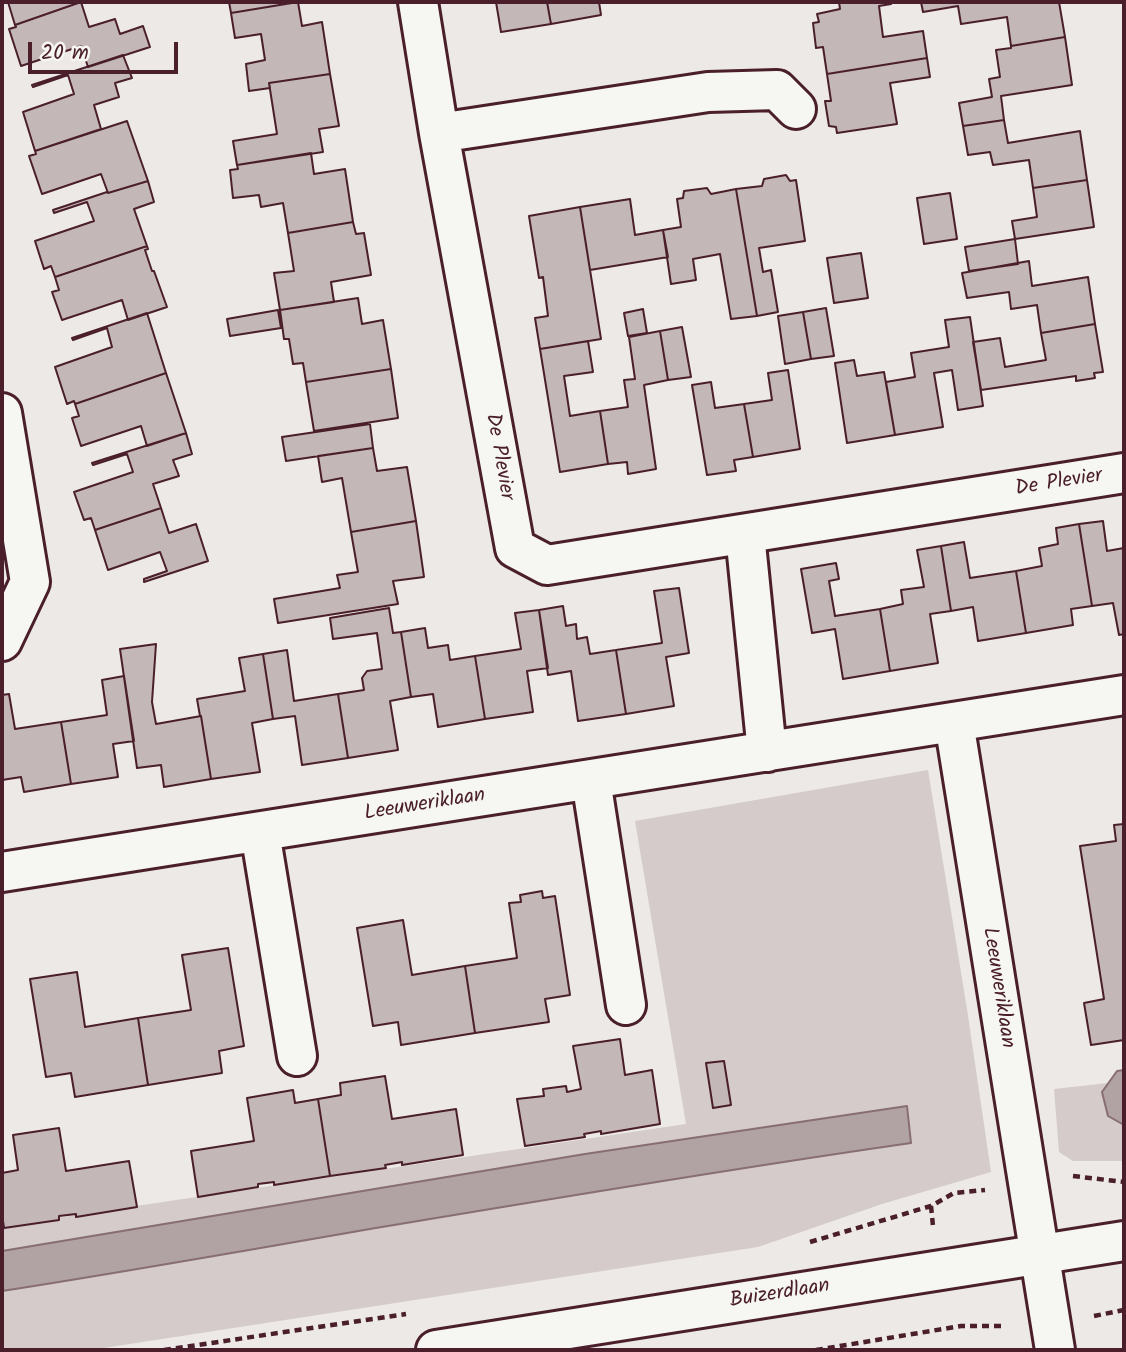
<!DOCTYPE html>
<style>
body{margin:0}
#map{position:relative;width:1126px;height:1352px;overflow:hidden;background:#ece9e6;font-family:Kalam,sans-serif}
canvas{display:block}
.frame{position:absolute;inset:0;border:4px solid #4a1f2b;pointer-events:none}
.scale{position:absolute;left:28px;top:42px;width:150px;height:32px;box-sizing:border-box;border:4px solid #4a1f2b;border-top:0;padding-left:9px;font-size:21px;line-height:24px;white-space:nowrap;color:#4a1f2b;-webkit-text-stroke:5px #f6f6f2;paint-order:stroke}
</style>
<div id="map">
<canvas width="1126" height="1352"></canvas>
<div class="frame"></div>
<div class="scale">20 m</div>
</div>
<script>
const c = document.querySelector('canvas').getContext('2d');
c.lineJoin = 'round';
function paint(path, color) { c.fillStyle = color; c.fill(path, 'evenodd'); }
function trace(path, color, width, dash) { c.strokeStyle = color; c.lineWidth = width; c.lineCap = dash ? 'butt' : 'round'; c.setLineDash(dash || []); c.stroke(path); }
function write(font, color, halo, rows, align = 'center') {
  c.font = font + ' Kalam,sans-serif'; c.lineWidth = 5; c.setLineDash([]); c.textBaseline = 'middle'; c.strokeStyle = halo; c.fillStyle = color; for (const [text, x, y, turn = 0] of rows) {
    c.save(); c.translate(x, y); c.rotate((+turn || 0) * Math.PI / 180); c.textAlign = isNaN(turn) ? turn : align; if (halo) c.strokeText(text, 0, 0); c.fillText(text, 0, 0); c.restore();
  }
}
paint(new Path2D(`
 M928 770 967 1009 991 1172 882 1204 758 1247 91 1350H2V1291C131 1271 259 1248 388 1226 562 1197 736 1168 910 1143L906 1106 585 1154 2 1251V1226L686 1124 635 821Z
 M1108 1083 1102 1092 1108 1116 1124 1125V1161H1073L1059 1152 1054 1089Z`), '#d4cbca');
const water = new Path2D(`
 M1124 1070V1125L1108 1116 1102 1092 1117 1071Z
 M907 1106 911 1143C736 1168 562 1197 388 1226 259 1248 131 1271 2 1291V1251L585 1154Z`);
paint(water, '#b1a2a3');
trace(water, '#886e73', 2);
const building = new Path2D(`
 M8 2H81L15 25Z
 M81 2 89 27 115 19 120 34 143 26 150 47 88 67 81 46 21 66 9 29 16 27 15 25Z
 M229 2H298L231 13Z
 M298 2 302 26 322 22 330 74 269 83 270 88 249 91 246 64 265 60 261 34 235 38 231 13Z
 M496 2H547L551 24 501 32Z
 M547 2H599L601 15 551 24Z
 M839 2H891V4L879 6 883 37 923 31 927 58 827 74 823 47 816 48 813 23 819 22 817 14 840 9Z
 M921 2H1059L1065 37 1011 46 1007 17 961 24 958 6 923 12Z
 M1065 37 1072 85 1001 96 1004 120 963 126 959 103 992 97 989 79 1000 77 996 50 1011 48V46Z
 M123 55 132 78 115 83 119 97 94 105 101 129 35 151 23 112 74 94 68 75 33 87 32 85Z
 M927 58 930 77 890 83 897 124 837 133 836 127 829 126 825 101H831L827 74Z
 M330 74 339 126 319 129 323 152 237 165 233 141 277 134 269 83Z
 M1004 120 1008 143 1080 131 1087 180 1033 188 1029 160 993 165 990 152 968 155 963 126Z
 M127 121 148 181 108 193 101 174 42 194 29 156 36 154 35 151Z
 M311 153 314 174 345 169 353 222 288 233 283 203 261 207 259 195 233 198 230 170 238 169 237 165Z
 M786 175 790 181 796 180 805 241 759 248 763 272 771 270 778 312 757 316 736 189 762 186 764 179Z
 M1087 180 1094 227 1015 239 1012 221 1037 217 1033 188Z
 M148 181 154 202 134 209 147 246 55 277 51 266 44 269 35 241 94 221 87 202 54 213 53 210 107 192 108 193Z
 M707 188 711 194 736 189 757 316 731 319 720 254 693 259 696 280 671 284 663 230 681 227 677 199 683 198 684 191Z
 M950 193 957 239 924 244 917 198Z
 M630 199 635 235 663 230 668 257 590 270 580 207Z
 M580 207 601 339 540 349 535 318 548 316 543 277 539 278 529 216Z
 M353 222 356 234 364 233 371 275 331 282 334 302 280 310 274 273 294 271 288 233Z
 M1015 239 1018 264 969 271 965 247Z
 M147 246 148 249 145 250 152 271H154L167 307 128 320 122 300 62 320 52 292 59 290 55 277Z
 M861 253 868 298 834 303 827 258Z
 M1029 261 1032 286 1088 277 1095 324 1041 333 1037 305 1011 309 1009 292 967 298 962 273Z
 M358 298 362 324 383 320 391 369 306 382 303 363 293 364 289 339H284L280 310Z
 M826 308 834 356 811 359 803 312Z
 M643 309 647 333 628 336 624 313Z
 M278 310 281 328 230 336 227 319Z
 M803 312 811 359 785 364 778 316Z
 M147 313 166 373 75 404 74 401 67 404 55 367 112 347 107 328 73 340 72 338Z
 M970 317 983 406 958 410 952 370 934 373 943 427 895 435 886 382 915 377 911 353 949 347 945 320Z
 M1095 324 1103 372 1094 373 1095 378 1076 381V376L981 390 973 342 1000 338 1005 367 1046 360 1041 333Z
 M682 327 691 377 668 380 660 331Z
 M660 331 668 380 644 385 656 469 628 474 627 462 608 464 600 411 628 407 624 380 635 379 629 337Z
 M588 341 593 372 564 376 570 416 600 411 608 464 560 472 540 349Z
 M854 360 857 376 884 372 895 435 847 443 835 363Z
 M391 369 398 418 314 431 306 382Z
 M788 370 800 449 753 457 744 404 772 400 768 373Z
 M166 373 186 433 147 446 141 426 81 446 72 418 79 416 75 404Z
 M711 382 715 408 744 404 753 457 734 460 736 471 707 475 692 385Z
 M370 424 373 448 286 461 282 437Z
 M186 433 192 454 173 460 179 476 153 484 161 508 95 530 91 518 84 520 74 492 133 472 127 454 93 465 92 463Z
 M373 448 377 471 407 467 416 521 351 532 342 478 322 482 318 456Z
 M161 508 169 533 196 524 208 561 144 582V579L167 571 160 552 108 570 95 530Z
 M416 521 424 577 393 581 398 604 278 623 274 599 340 588 337 575 358 572 351 532Z
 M1103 521 1107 551 1124 548V634L1119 635 1113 603 1092 606 1079 524Z
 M1079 524 1092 606 1071 609 1073 625 1026 633 1016 571 1042 566 1039 548 1058 544 1056 528Z
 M964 542 970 578 1016 571 1026 633 978 641 973 607 951 611 941 546Z
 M941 546 951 611 930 614 938 663 890 671 880 609 903 604 901 590 924 587 917 550Z
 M836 563 839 579 829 581 835 616 880 609 890 671 843 679 835 629 812 633 801 569Z
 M679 588 689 653 666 657 674 706 626 714 616 650 662 643 654 591Z
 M563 606 566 626 576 624 577 639 587 637 590 654 616 650 626 714 578 721 571 671 548 675 539 610Z
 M389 608 393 633 401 632 411 697 390 701 398 750 348 758 338 694 364 690 362 678 367 671 382 669 377 633 333 639 330 618Z
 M539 610 548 668 527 671 533 712 485 719 475 656 521 649 515 613Z
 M425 628 428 648 448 645 450 660 475 656 485 719 438 727 433 694 411 697 401 632Z
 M156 644 152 702 156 724 201 716 211 779 164 787 161 765 137 768 120 649Z
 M287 650 294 701 338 694 348 758 302 765 295 716 273 719 263 654Z
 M263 654 273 719 252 723 260 772 211 779 201 716H200L197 699 245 691 239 658Z
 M124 676 134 741 113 744 118 777 71 784 61 722 107 715 102 680Z
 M9 694 15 729 61 722 71 784 24 792 21 777 2 780V695Z
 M1124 824V1040L1091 1045 1084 1003 1104 999 1080 846 1116 841 1114 825Z
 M542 891 543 898 555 896 570 995 545 999 549 1022 475 1033 465 966 517 958 509 903 521 902 520 895Z
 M403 920 412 975 465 966 475 1033 401 1045 398 1022 373 1026 357 928Z
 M228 948 244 1046 219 1051 222 1073 148 1085 138 1018 191 1010 182 955Z
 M77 972 85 1027 138 1018 148 1085 75 1097 71 1073 46 1077 30 979Z
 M620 1039 625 1075 652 1070 660 1124 601 1134V1131L584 1134 585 1137 525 1146 517 1099 544 1096 543 1089 566 1086 567 1092 581 1089 573 1046Z
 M724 1061 731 1105 713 1108 706 1063Z
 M385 1076 392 1119 456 1109 463 1155 402 1165V1162L385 1165 386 1168 330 1176 318 1099 341 1095 340 1083Z
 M293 1090 295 1103 318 1099 330 1176 274 1185V1182L258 1184V1187L198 1197 191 1151 254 1141 247 1098Z
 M59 1128 66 1171 129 1161 137 1207 76 1217V1214L59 1216V1220L4 1228 2 1214V1173L18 1170 13 1135Z`);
paint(building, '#c4b7b7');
trace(building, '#4a1f2b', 2);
const street = new Path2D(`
 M418 2 439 133 515 548 547 565 1124 473
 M439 133 708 92 777 90 796 109
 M2 413 30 582 2 641
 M745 534 767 752
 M954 722 1055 1350
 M591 780 626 1005
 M260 832 297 1056
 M2 872 1124 695`);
const secondary = new Path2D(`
 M436 1350 1124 1241`);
trace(street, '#4a1f2b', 44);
trace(secondary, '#4a1f2b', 44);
trace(new Path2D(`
 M1073 1176 1124 1182
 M931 1206 933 1226
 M810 1242 931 1206 954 1193 985 1190
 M1094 1316 1124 1310
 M164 1350 406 1314
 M816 1350 961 1326H1005`), '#4a1f2b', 4.5, [7, 5]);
trace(street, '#f6f6f2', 38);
trace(secondary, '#f6f6f2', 38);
write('21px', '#4a1f2b', '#f6f6f2', [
 ["De Plevier",498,457,80],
 ["De Plevier",1059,484,-9],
 ["Leeuweriklaan",425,806,-9],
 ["Leeuweriklaan",997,988,81],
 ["Buizerdlaan",780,1295,-9]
]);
</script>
